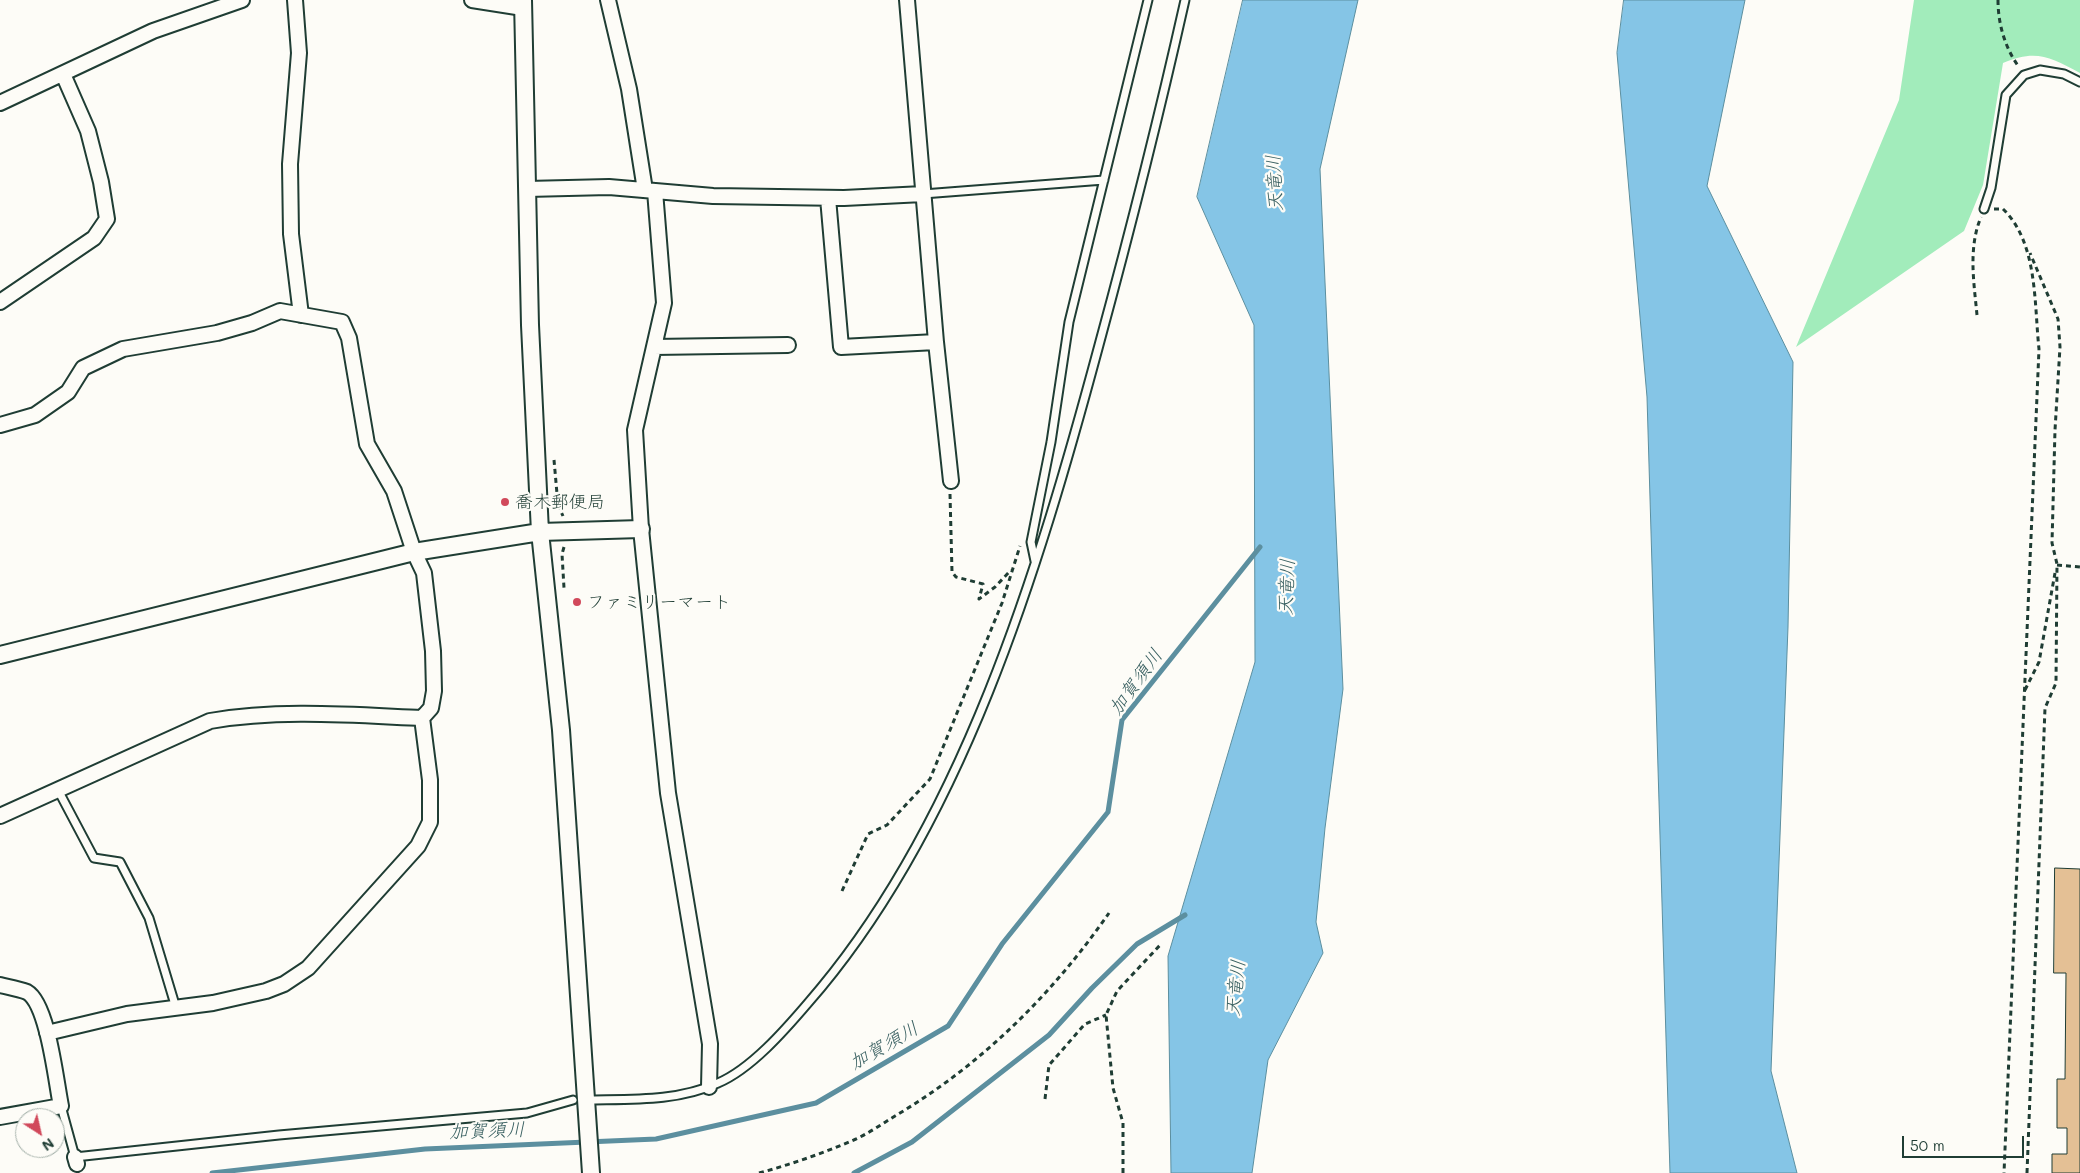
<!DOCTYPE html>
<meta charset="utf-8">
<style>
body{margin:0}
#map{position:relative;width:2080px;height:1173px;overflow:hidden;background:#fdfcf7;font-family:Mali,sans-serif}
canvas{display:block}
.north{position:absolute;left:15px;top:1108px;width:50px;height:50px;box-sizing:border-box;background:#fdfcf7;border:1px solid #a4b0a9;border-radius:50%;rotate:145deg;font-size:14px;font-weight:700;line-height:20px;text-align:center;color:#1f3d34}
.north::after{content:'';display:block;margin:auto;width:18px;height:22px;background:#d1495b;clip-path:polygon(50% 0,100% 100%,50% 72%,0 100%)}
.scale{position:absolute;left:1902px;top:1136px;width:122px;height:22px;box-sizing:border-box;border:2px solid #1f3d34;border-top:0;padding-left:6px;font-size:15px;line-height:18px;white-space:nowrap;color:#1f3d34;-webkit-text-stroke:4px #fdfcf7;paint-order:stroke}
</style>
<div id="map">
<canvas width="2080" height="1173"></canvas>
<div class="north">N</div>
<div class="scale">50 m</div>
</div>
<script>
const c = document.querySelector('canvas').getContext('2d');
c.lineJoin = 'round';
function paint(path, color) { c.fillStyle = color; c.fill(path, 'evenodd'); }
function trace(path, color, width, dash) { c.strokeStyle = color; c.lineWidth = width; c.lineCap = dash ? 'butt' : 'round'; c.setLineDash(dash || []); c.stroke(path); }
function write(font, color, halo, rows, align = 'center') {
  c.font = font + ' Mali,"Klee One",sans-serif'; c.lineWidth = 4.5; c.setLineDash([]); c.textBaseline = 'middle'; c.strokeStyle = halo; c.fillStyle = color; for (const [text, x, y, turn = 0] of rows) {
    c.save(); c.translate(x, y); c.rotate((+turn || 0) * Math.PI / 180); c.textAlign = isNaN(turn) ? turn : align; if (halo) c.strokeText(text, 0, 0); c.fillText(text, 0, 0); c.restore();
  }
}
paint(new Path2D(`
 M1914 0H2080V73C2050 57 2036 49 2003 63L1983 185 1964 231 1796 347 1899 100Z`), '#a2ecbb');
const water = new Path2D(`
 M1243 0H1358L1320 169 1343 689 1325 828 1316 922 1323 953 1268 1060 1252 1173H1171L1168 956 1255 662 1254 325 1197 197Z
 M1624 0H1745L1707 186 1793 362 1788 627 1771 1071 1797 1173H1670L1647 397 1617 53Z`);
paint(water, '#85c5e6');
trace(water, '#5c8f9f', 1);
trace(new Path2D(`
 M212 1173 425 1149 656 1139 816 1103 948 1026 1002 944 1108 812 1122 720 1260 547
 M854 1173 912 1142 1049 1035 1092 988 1137 944 1185 915`), '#5c8f9f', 5);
const building = new Path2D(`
 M2055 868 2080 869V1173H2052V1154H2067V1128H2057V1079H2065L2066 973H2054Z`);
paint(building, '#e4c095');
trace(building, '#1f3d34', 1);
const service = new Path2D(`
 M923 194 1104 180
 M1984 209 1991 188 2006 95 2024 75 2040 70 2064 74 2080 82
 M1035 561 1031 542 1051 442 1069 322 1148 0
 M58 790 94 858 120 862 149 918 176 1008
 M586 1100C630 1099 676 1102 718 1083 751 1069 785 1030 808 1003 962 827 1039 568 1099 345 1130 231 1159 116 1185 0
 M61 1106 75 1157 279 1135 527 1113 573 1100`);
const minor = new Path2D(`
 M295 0 299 53 290 164 291 234 301 315
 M472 0 523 8
 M608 0 629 89 645 190
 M907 0 936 342 951 481
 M0 103 153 31 242 0
 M527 189 609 187 713 196 844 198 923 194
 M655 191 664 303 635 430 641 529 668 793 710 1044 709 1087
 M828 198 841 347 936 342
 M0 302 94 238 107 219 101 182 88 131 63 74
 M654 347 788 345
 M0 425 35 415 68 392 83 368 123 349 217 333 252 323 280 311 342 322 349 338 367 444 394 491 414 552 424 573 433 651 434 691 431 708 422 718C352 715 279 709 210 721L0 816
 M0 985C8 987 19 989 27 992 48 1004 56 1082 61 1106L0 1117
 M47 1033 127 1014 213 1003 266 991 284 984 308 968 418 846 430 822V780L422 718
 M75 1157 77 1164`);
const tertiary = new Path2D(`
 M523 0 530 325 540 532 561 730 591 1173
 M0 655 414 552 540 532 641 529`);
trace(service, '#1f3d34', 11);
trace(minor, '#1f3d34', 18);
trace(tertiary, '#1f3d34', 20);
trace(new Path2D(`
 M1998 0C1998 24 2005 48 2019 67
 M1994 209H2003C2038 243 2034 303 2039 349L2004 1173
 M1977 315C1974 283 1968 248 1981 217
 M554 460 558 505 563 516
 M950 494 952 572 956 577 983 584 979 599 995 587 1011 570
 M564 547 562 554 564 588
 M2057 565 2080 567
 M2025 690 2039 662 2055 573
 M842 891 868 834 887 825 930 779 1002 603 1020 546
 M1045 1099 1049 1065 1085 1024 1106 1015
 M759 1173C792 1164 824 1153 856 1139 869 1133 882 1124 895 1116 981 1065 1052 995 1109 913
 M1123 1173V1123L1113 1088 1106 1015 1117 991 1162 943
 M2027 1173 2045 708 2056 683 2057 564 2052 543 2055 430 2060 347 2058 319 2030 253`), '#1f3d34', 3, [5, 4]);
trace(service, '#fdfcf7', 7);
trace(minor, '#fdfcf7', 14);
trace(tertiary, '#fdfcf7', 16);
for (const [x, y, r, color] of [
 [505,502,5,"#d1495b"],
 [577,602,5,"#d1495b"]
]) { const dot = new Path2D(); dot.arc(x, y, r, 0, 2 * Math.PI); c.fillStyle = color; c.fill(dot); trace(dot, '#fdfcf7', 2); }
write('18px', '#1f3d34', '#fdfcf7', [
 ["喬木郵便局",515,502],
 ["ファミリーマート",587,602]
], 'left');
write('italic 19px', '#385f60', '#fdfcf7', [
 ["天竜川",1275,183,-93],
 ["天竜川",1287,587,-88],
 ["加賀須川",1136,682,-54],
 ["天竜川",1236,988,-84],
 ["加賀須川",884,1046,-30],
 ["加賀須川",487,1131,-2]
]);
</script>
